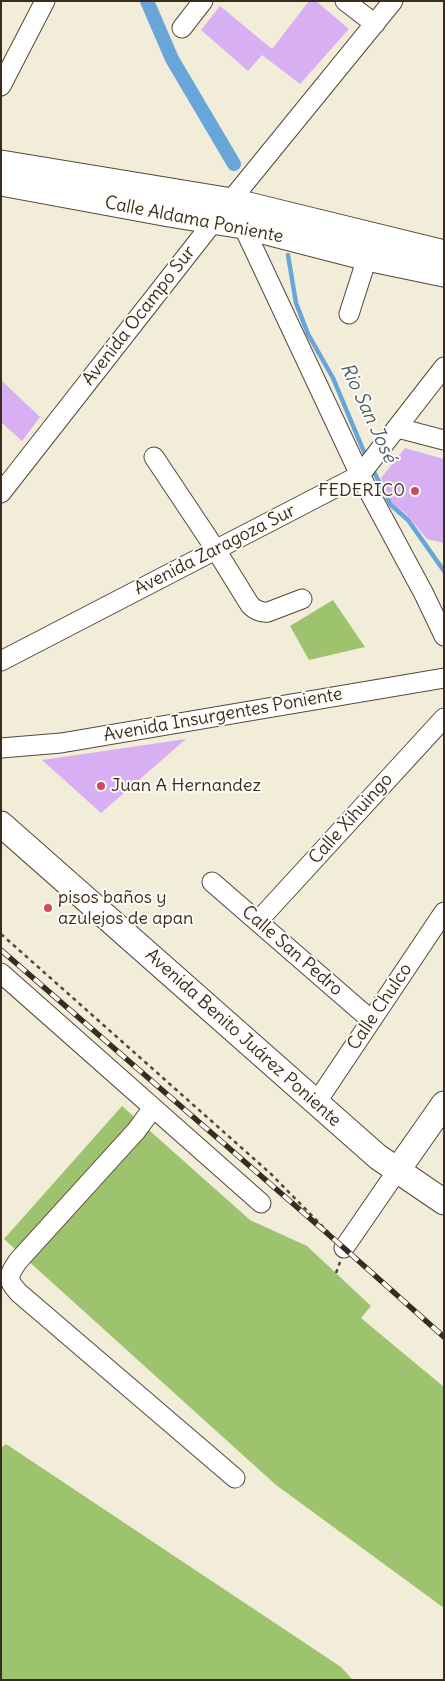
<!DOCTYPE html>
<meta charset="utf-8">
<style>
body{margin:0}
#map{position:relative;width:445px;height:1681px;overflow:hidden;background:#f1edd8;font-family:Delius,sans-serif}
canvas{display:block}
.frame{position:absolute;inset:0;border:2px solid #3b2a1e;pointer-events:none}
</style>
<div id="map">
<canvas width="445" height="1681"></canvas>
<div class="frame"></div>
</div>
<script>
const c = document.querySelector('canvas').getContext('2d');
c.lineJoin = 'round';
function paint(path, color) { c.fillStyle = color; c.fill(path, 'evenodd'); }
function trace(path, color, width, dash) { c.strokeStyle = color; c.lineWidth = width; c.lineCap = dash ? 'butt' : 'round'; c.setLineDash(dash || []); c.stroke(path); }
function write(font, color, halo, rows, align = 'center') {
  c.font = font + ' Delius,sans-serif'; c.lineWidth = 4; c.setLineDash([]); c.textBaseline = 'middle'; c.strokeStyle = halo; c.fillStyle = color; for (const [text, x, y, turn = 0] of rows) {
    c.save(); c.translate(x, y); c.rotate((+turn || 0) * Math.PI / 180); c.textAlign = isNaN(turn) ? turn : align; if (halo) c.strokeText(text, 0, 0); c.fillText(text, 0, 0); c.restore();
  }
}
paint(new Path2D(`
 M333 600 365 647 309 660 290 626Z
 M122 1106 250 1220 307 1246 371 1306 361 1318 444 1387V1608L276 1485 4 1239Z
 M6 1444 341 1667 353 1680H1V1448Z`), '#9ec36e');
trace(new Path2D(`
 M288 255 296 303 308 334 333 378 367 459
 M372 468 391 505 408 520 444 571`), '#68a5d9', 4.5);
trace(new Path2D(`
 M147 1 172 59 234 164`), '#68a5d9', 14);
paint(new Path2D(`
 M309 1H316L349 29 300 84 262 55 248 71 201 30 220 6 272 49Z
 M1 380 40 417 22 441 1 422Z
 M405 448 444 459V543L427 539 406 514 392 503 381 478Z
 M186 739 101 813 42 760Z`), '#d9aff4');
const minor = new Path2D(`
 M345 1 375 24
 M182 28 203 1
 M1 86 45 1
 M243 226 360 475 424 594 444 636
 M349 314 367 258
 M398 428 444 440
 M154 457 216 550 250 605C255 610 260 613 268 612L302 599
 M1 493 214 221 393 1
 M1 661 360 475 444 367
 M1 748 61 743 444 678
 M212 882 371 1020
 M258 921 444 718
 M1 973 261 1203
 M316 1103 444 912
 M153 1108 136 1131 18 1261C8 1276 6 1279 19 1293L235 1478
 M344 1248 397 1171`);
const major = new Path2D(`
 M1 163 232 201 444 253
 M1 183 169 214 243 226 367 258 444 274
 M1 824 378 1157 444 1202
 M397 1171 444 1104`);
trace(minor, '#56473a', 21);
trace(major, '#56473a', 27);
trace(new Path2D(`
 M1 934 271 1174 332 1236
 M336 1273 340 1262`), '#56473a', 2.5, [4, 4]);
trace(minor, '#fff', 19);
trace(major, '#fff', 25);
const rail = new Path2D(`
 M1 950 344 1248 444 1337`);
trace(rail, '#3b2a1e', 5.5);
trace(rail, '#fdfcf7', 4, [11]);
for (const [x, y, r, color] of [
 [415,491,5,"#d1495b"],
 [101,786,5,"#d1495b"],
 [48,908,5,"#d1495b"]
]) { const dot = new Path2D(); dot.arc(x, y, r, 0, 2 * Math.PI); c.fillStyle = color; c.fill(dot); trace(dot, '#fdfcf7', 2); }
write('18px', '#3b2a1e', '#fdfcf7', [
 ["Calle Aldama Poniente",194,220,11],
 ["Avenida Ocampo Sur",139,316,-52],
 ["Avenida Zaragoza Sur",215,550,-27],
 ["Avenida Insurgentes Poniente",223,715,-10],
 ["Calle Xihuingo",351,819,-48],
 ["Calle San Pedro",292,951,41],
 ["Calle Chulco",380,1007,-56],
 ["Avenida Benito Juárez Poniente",243,1038,42]
]);
write('18px', '#3b2a1e', '#fdfcf7', [
 ["FEDERIC0",405,491,"right"],
 ["Juan A Hernandez",111,786],
 ["pisos baños y",58,898],
 ["azulejos de apan",58,919]
], 'left');
write('italic 19px', '#4d5b69', '#fdfcf7', [
 ["Rio San José",368,413,65]
]);
</script>
